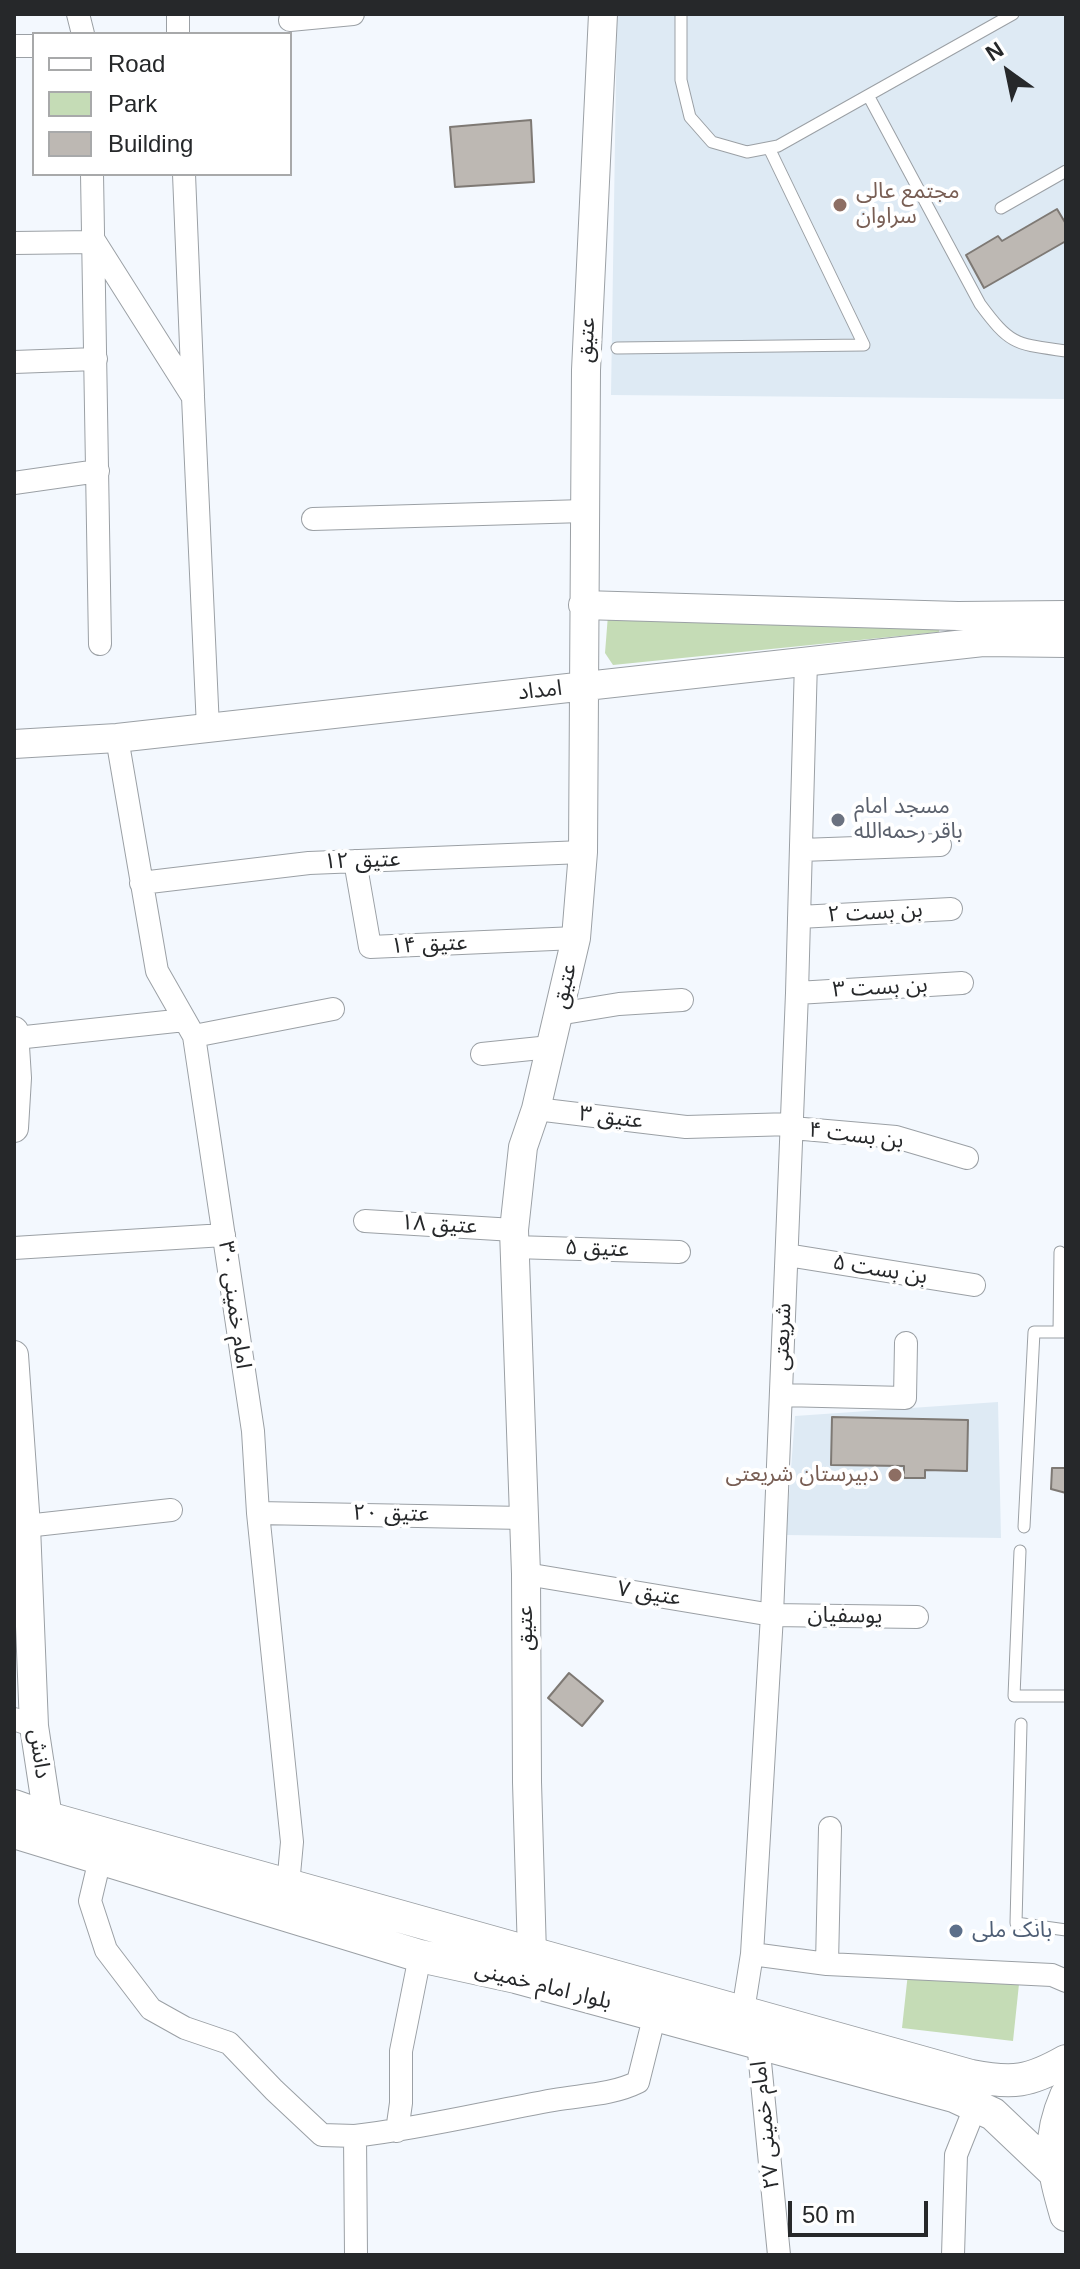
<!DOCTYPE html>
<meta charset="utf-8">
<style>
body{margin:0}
#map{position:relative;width:1080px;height:2269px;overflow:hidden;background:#f3f8fe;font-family:Helvetica,sans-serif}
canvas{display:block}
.frame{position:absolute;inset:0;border:16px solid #26282a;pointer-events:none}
.legend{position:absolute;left:32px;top:32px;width:260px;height:144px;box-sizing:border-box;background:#fff;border:2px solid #a8a9aa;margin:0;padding:10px 14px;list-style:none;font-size:24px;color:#26282a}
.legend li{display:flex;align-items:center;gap:16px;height:40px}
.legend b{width:40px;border:2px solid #a8a9aa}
.north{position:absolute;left:968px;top:32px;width:80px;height:80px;-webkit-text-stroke:6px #fff;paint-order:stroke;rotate:327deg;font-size:22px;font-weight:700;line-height:32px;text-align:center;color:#26282a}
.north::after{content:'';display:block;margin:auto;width:28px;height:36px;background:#26282a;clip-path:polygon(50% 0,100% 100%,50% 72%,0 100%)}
.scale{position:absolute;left:788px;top:2201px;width:140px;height:36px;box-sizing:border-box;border:4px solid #26282a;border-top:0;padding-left:10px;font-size:24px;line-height:28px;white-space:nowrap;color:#26282a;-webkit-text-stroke:6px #fff;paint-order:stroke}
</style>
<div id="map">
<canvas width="1080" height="2269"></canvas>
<div class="frame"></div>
<ul class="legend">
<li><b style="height:10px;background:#fff"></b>Road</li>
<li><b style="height:22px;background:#c5dcb6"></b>Park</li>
<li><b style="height:22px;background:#bdb8b3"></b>Building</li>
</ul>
<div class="north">N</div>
<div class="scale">50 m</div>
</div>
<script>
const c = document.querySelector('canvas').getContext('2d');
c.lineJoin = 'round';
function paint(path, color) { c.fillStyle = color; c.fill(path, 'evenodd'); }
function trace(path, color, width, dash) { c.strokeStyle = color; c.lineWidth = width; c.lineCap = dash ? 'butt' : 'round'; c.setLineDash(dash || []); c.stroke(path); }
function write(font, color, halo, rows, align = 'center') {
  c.font = font + ' Helvetica,"Noto Sans Arabic",sans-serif'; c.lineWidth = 8; c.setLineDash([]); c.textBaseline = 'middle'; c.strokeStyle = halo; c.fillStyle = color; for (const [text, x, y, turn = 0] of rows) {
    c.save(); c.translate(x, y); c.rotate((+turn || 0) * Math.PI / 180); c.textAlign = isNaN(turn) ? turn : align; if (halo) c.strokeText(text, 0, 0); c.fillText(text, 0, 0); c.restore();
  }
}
paint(new Path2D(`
 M617 14H1066V399L611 395Z
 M998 1402 1001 1538 786 1535 795 1416Z`), '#deeaf4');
paint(new Path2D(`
 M608 615 940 622 939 632 613 665 605 653Z
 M908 1973 1019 1984 1013 2041 902 2028Z`), '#c5dcb6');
const building = new Path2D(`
 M531 120 534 182 455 187 450 127Z
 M1057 209 1066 224V241L984 288 966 255 998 236 1002 241Z
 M832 1417 968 1420 967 1471 925 1470V1478H904V1466L831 1465Z
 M1052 1468H1066V1493L1051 1489Z
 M569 1673 603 1701 582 1726 548 1698Z`);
paint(building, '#bdb8b3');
trace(building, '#7e7974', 2);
const service = new Path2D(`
 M681 14V80L690 117 712 142 747 152 778 146 1013 14
 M869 97 980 304C1011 346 1016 344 1066 351
 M1001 208 1066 171
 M617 348 864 345 769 148
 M1059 1332 1060 1252
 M1024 1527 1034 1332H1066
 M1020 1551 1014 1696H1066
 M1021 1724 1016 1923 1066 1930`);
const minor = new Path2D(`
 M78 14 83 34
 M178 14V34
 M290 20 353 14
 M14 46H34
 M92 174 100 644
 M184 174 193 395
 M14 243 95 242 193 397 208 728
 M14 362 96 359
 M14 483 98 471
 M313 519 584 511
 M117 738 157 971 194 1036 253 1431 258 1513 292 1842 288 1885
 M801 850 940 845
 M355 861 370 947 576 938
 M141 883 309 863 583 852
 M799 917 951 909
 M797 993 962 983
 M558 1014 619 1004 682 1000
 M194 1036 333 1009
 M16 1038 185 1020
 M482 1054 550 1047
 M536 1109 686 1127 792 1124
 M792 1128 896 1137 967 1158
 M365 1221 514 1230
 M514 1247 679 1252
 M14 1248 224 1235
 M787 1255 974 1285
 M781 1395 905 1398 906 1343
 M258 1513 524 1518
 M26 1526 171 1510
 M526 1574 772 1615 917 1617
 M14 1719 34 1726
 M100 1859 90 1901 106 1950 151 2009 185 2028 229 2043 274 2090 322 2135 355 2136
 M752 1954 827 1964 1052 1975 1066 1981
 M827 1964 830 1828
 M743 2011 752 1954 772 1615 797 993 806 661
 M758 2042 779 2255
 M397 2131 401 2103V2051L420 1956
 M356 2255 355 2136C423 2128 487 2112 554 2100 582 2095 612 2095 638 2082L655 2014
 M953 2255 956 2155 976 2105`);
const tertiary = new Path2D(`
 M583 605 958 616 1066 615
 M14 744 117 738 983 642 1066 643
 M14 1031 17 1078 14 1128
 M14 1355 26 1526 34 1726 48 1818
 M532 1954 527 1782 526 1574 514 1230 523 1147 536 1109 576 938 583 852 586 370 603 14`);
const secondary = new Path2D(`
 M14 1806 48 1818 971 2076C1013 2084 1029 2082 1066 2061
 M14 1832 420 1956 516 1977 954 2096 993 2114 1053 2171
 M1066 2096C1046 2142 1053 2170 1066 2215`);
trace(service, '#9ba0a5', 13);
trace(minor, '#9ba0a5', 24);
trace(tertiary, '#9ba0a5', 30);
trace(secondary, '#9ba0a5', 34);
trace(service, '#fff', 11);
trace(minor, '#fff', 22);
trace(tertiary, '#fff', 28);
trace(secondary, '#fff', 32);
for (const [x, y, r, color] of [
 [840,205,8,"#8d6e63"],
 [838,820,8,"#6b7280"],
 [895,1475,8,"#8d6e63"],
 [956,1931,8,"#5c6f8a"]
]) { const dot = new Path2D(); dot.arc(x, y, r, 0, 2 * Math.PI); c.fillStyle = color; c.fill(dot); trace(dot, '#fff', 3); }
write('22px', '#785e54', '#fff', [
 ["مجتمع عالی",856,192],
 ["سراوان",856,217],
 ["دبیرستان شریعتی",879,1475,"right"]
], 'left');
write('22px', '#26282a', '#fff', [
 ["عتیق",587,340,-87],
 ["امداد",540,691,-6],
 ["عتیق ۱۲",362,861,-2],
 ["بن بست ۲",875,913,-3],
 ["عتیق ۱۴",429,945,-3],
 ["عتیق",565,986,-77],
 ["بن بست ۳",880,988,-3],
 ["عتیق ۳",611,1118,7],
 ["بن بست ۴",856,1136,7],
 ["عتیق ۱۸",439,1225,3],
 ["عتیق ۵",597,1249,2],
 ["بن بست ۵",880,1270,9],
 ["امام خمینی ۳۰",234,1305,82],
 ["شریعتی",783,1337,-88],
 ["عتیق ۲۰",391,1514,1],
 ["عتیق ۷",649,1594,9],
 ["یوسفیان",845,1616,1],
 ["عتیق",526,1628,-90],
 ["دانش",39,1754,82],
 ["بلوار امام خمینی",543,1986,14],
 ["امام خمینی ۲۷",766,2125,-96]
]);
write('22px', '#5b616d', '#fff', [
 ["مسجد امام",854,807],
 ["باقر رحمه‌الله",854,832]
], 'left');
write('22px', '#4e5e75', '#fff', [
 ["بانک ملی",972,1931]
], 'left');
</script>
